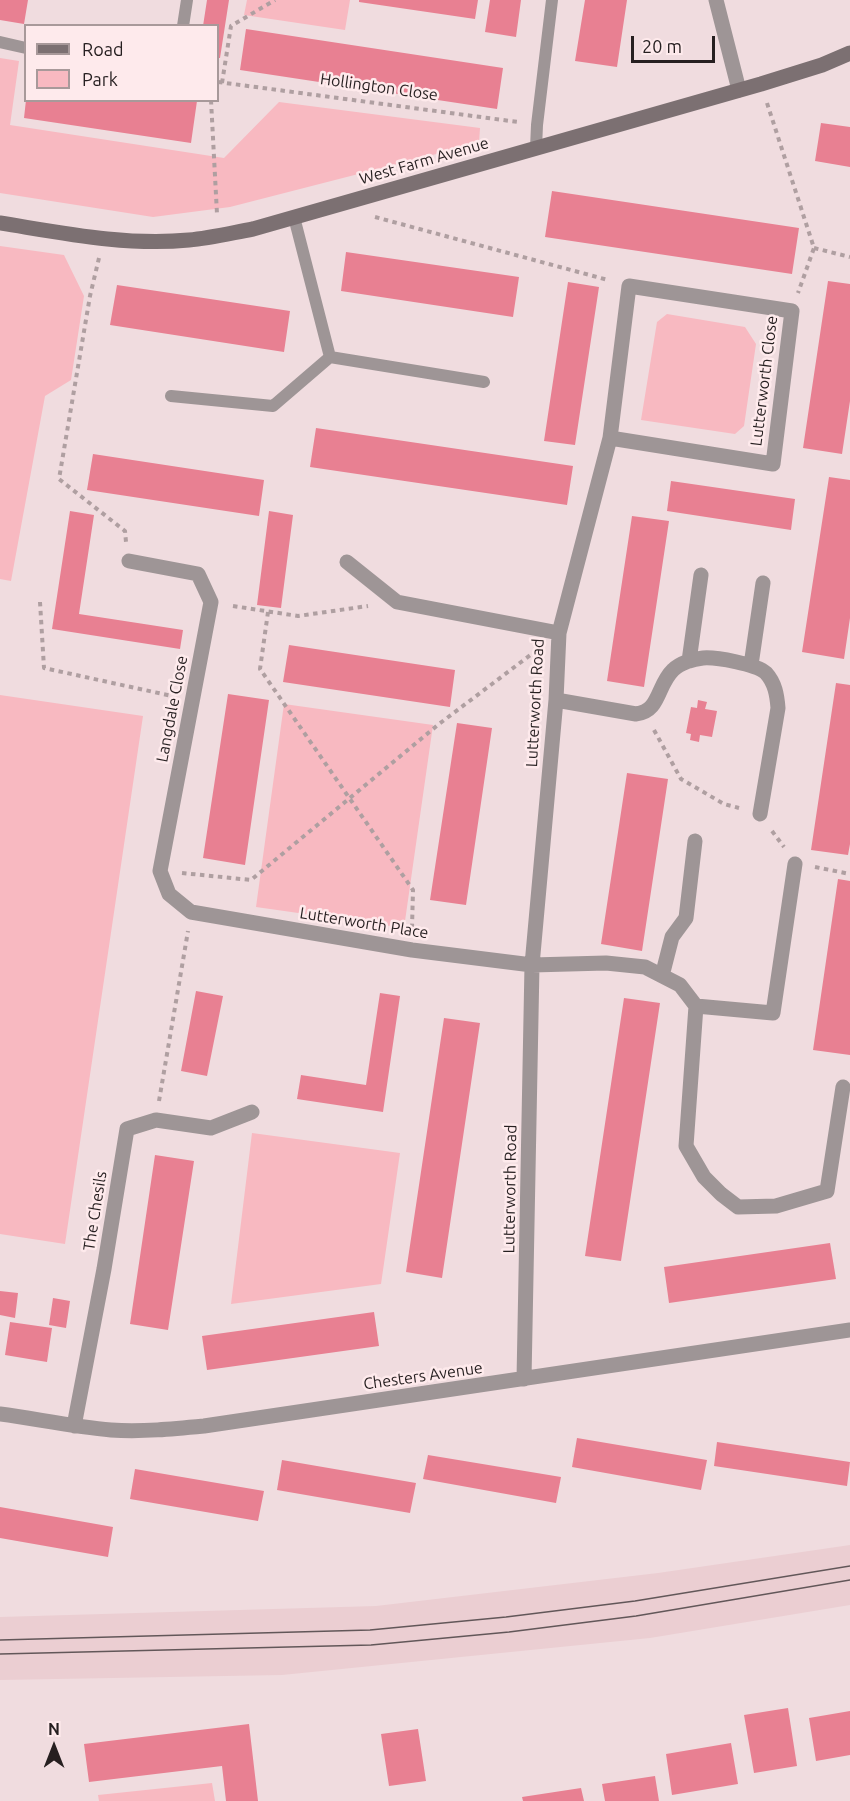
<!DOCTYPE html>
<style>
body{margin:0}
#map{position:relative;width:850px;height:1801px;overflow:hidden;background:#f0dcdf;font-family:Ubuntu,sans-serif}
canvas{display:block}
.legend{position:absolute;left:24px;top:24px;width:195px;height:78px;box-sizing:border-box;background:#feeaec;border:2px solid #a8999a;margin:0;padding:8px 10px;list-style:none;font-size:18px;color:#261f20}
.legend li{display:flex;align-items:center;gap:12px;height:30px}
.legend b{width:30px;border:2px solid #a8999a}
.north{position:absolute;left:24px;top:1717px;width:60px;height:60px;-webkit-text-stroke:4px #feeaec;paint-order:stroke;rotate:0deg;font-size:16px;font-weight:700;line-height:24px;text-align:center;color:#261f20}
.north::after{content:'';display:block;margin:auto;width:21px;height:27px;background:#261f20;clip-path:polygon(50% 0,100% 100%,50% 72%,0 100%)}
.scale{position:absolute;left:631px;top:36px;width:84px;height:27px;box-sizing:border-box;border:3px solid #261f20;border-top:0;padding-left:8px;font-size:18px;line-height:21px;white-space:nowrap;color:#261f20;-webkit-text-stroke:4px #feeaec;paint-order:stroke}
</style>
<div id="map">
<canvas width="850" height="1801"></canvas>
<ul class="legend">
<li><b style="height:8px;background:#7c7072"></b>Road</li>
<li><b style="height:16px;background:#f8b9c1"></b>Park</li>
</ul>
<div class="north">N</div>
<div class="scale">20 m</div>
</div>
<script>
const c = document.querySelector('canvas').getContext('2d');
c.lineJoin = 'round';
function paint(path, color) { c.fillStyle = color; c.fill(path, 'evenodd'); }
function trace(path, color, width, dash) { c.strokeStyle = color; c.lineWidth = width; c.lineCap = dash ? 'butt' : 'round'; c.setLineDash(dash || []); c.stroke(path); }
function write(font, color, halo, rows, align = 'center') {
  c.font = font + ' Ubuntu,sans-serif'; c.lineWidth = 5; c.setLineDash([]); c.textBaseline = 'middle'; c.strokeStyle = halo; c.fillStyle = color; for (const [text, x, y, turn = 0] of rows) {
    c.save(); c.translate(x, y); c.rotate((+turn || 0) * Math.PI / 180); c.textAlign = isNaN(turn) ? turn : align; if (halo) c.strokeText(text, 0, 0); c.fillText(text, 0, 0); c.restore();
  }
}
paint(new Path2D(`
 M850 1545V1605L650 1638 282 1675 0 1680V1617L376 1606 658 1573Z`), '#ebced2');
paint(new Path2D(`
 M247 0H350L345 30 244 15Z
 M0 58 19 61 10 125 224 158 279 102 480 128 479 143 230 207 153 217 0 193Z
 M0 246 64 255 84 296 71 380 45 396 11 581 0 579Z
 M667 314 745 327 756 344 744 426 735 434 641 420 657 322Z
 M0 695 143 716 65 1244 0 1234Z
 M284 704 433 725 404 928 256 907Z
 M252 1133 400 1153 381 1284 231 1304Z
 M212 1783 215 1801H99L98 1795Z`), '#f8b9c1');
paint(new Path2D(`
 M0 0H28L24 24 0 20Z
 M207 0H229L220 58H218V26H203Z
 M359 0H478L475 19 359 2Z
 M490 0H521L516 37 485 32Z
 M585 0H627L617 67 575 61Z
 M246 29 503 68 497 109 240 70Z
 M26 100H195L197 101 191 143 24 118Z
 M821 123 850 127V167L815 161Z
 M552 191 799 228 792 274 545 237Z
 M346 252 519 277 513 317 341 291Z
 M828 281 850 284V401L842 454 803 448Z
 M568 282 599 287 575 445 544 441Z
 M117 285 290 311 284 352 110 325Z
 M316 428 573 466 567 505 310 467Z
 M93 454 264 480 259 516 87 490Z
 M829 477 850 480V618L844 659 802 652Z
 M671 481 795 499 791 530 667 511Z
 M70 511 94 515 79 614 183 630 180 649 52 629Z
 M269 511 293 515 281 608 257 605Z
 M632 516 669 521 644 687 607 681Z
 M289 645 455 670 450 707 283 682Z
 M836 683 850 685V844L848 855 811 850Z
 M228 694 269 700 245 865 203 858Z
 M698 700 707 702 705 709 717 711 712 737 700 735 699 742 690 740 691 734 686 733 691 707 697 708Z
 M457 723 492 728 466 905 430 900Z
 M627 773 668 779 642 951 601 944Z
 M838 879 850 881V1055L813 1050Z
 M196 991 223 996 207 1076 181 1071Z
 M380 993 400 996 383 1112 297 1099 301 1075 366 1085Z
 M624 998 660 1003 621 1261 585 1256Z
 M444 1018 480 1023 442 1278 406 1272Z
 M155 1155 194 1161 168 1330 130 1324Z
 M830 1243 836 1279 669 1303 664 1267Z
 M0 1291 18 1293 15 1318 0 1315Z
 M53 1298 70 1301 66 1328 49 1325Z
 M374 1312 379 1346 207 1370 202 1336Z
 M10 1322 52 1328 47 1362 5 1355Z
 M577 1438 707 1460 701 1490 572 1467Z
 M717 1442 850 1462 847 1486 714 1466Z
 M428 1455 561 1477 556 1503 423 1479Z
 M282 1460 416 1483 410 1513 277 1490Z
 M135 1469 264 1491 258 1521 130 1499Z
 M0 1507 113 1527 108 1557 0 1538Z
 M788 1708 797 1766 754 1773 744 1715Z
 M850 1711V1755L816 1761 809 1718Z
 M249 1724 258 1801H226L222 1766 89 1782 84 1744Z
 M418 1729 426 1781 389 1786 381 1734Z
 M731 1743 738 1784 672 1795 666 1754Z
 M655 1776 659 1801H605L602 1784Z
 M581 1788 584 1801H523L522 1797Z`), '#e88092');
trace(new Path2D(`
 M218 82 518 122
 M222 83 231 26 275 0
 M211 100 217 214
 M767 103 814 248 798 293
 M375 217 608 280
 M814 248 850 257
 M99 258 90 296 59 479 125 531 126 542
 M40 602 44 668 172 696
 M233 606 298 616 368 606
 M268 612 260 669 413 890 412 928
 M654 730 681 779 724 804 739 808
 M772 831 784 847
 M815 867 850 874
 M182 873 251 880 439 724 537 650
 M159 1101 188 931`), '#af9fa1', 4, [4.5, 4.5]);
trace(new Path2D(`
 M183 26 187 0
 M0 42 26 48
 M536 148 537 125 552 0
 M330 357 484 382
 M171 396 273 406 330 357 294 217`), '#9e9596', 12);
trace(new Path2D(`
 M716 0 739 90
 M129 561 198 574 211 602 160 871 169 894 191 912 412 950 532 965 606 963 645 967 680 985 696 1006 686 1146 704 1177 721 1194 738 1207 776 1206 827 1191 843 1087
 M347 562 397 602 559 633 556 700 532 965 524 1379
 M559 633 610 438 629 286 792 311 773 464 610 438
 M689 661 701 575
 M751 665 763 583
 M556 700 636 714C660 712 657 685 673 670 680 663 693 659 703 658 716 657 756 664 766 673 775 683 777 695 778 708L760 814
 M662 976 672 937 686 918 695 841
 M696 1006 773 1013 795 864
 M0 1414C37 1419 74 1427 111 1430 142 1432 173 1429 204 1426L850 1330
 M74 1426 104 1269 127 1129 156 1120 211 1128 252 1112`), '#9e9596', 15);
trace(new Path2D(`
 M0 223C63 233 125 246 189 240 210 238 231 233 253 229L761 84 822 65 850 53`), '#7c7072', 15);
trace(new Path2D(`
 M0 1640 370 1630 506 1617 635 1601 850 1566
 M0 1654 371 1645 509 1632 636 1616 850 1580`), '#625759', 1.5);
write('16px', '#261f20', '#feeaec', [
 ["Hollington Close",379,87,8],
 ["West Farm Avenue",424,161,-16],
 ["Lutterworth Close",764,381,-83],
 ["Lutterworth Road",535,703,-87],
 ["Langdale Close",172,709,-79],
 ["Lutterworth Place",364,923,9],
 ["Lutterworth Road",510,1189,-89],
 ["The Chesils",95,1211,-81],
 ["Chesters Avenue",423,1376,-8]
]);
</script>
